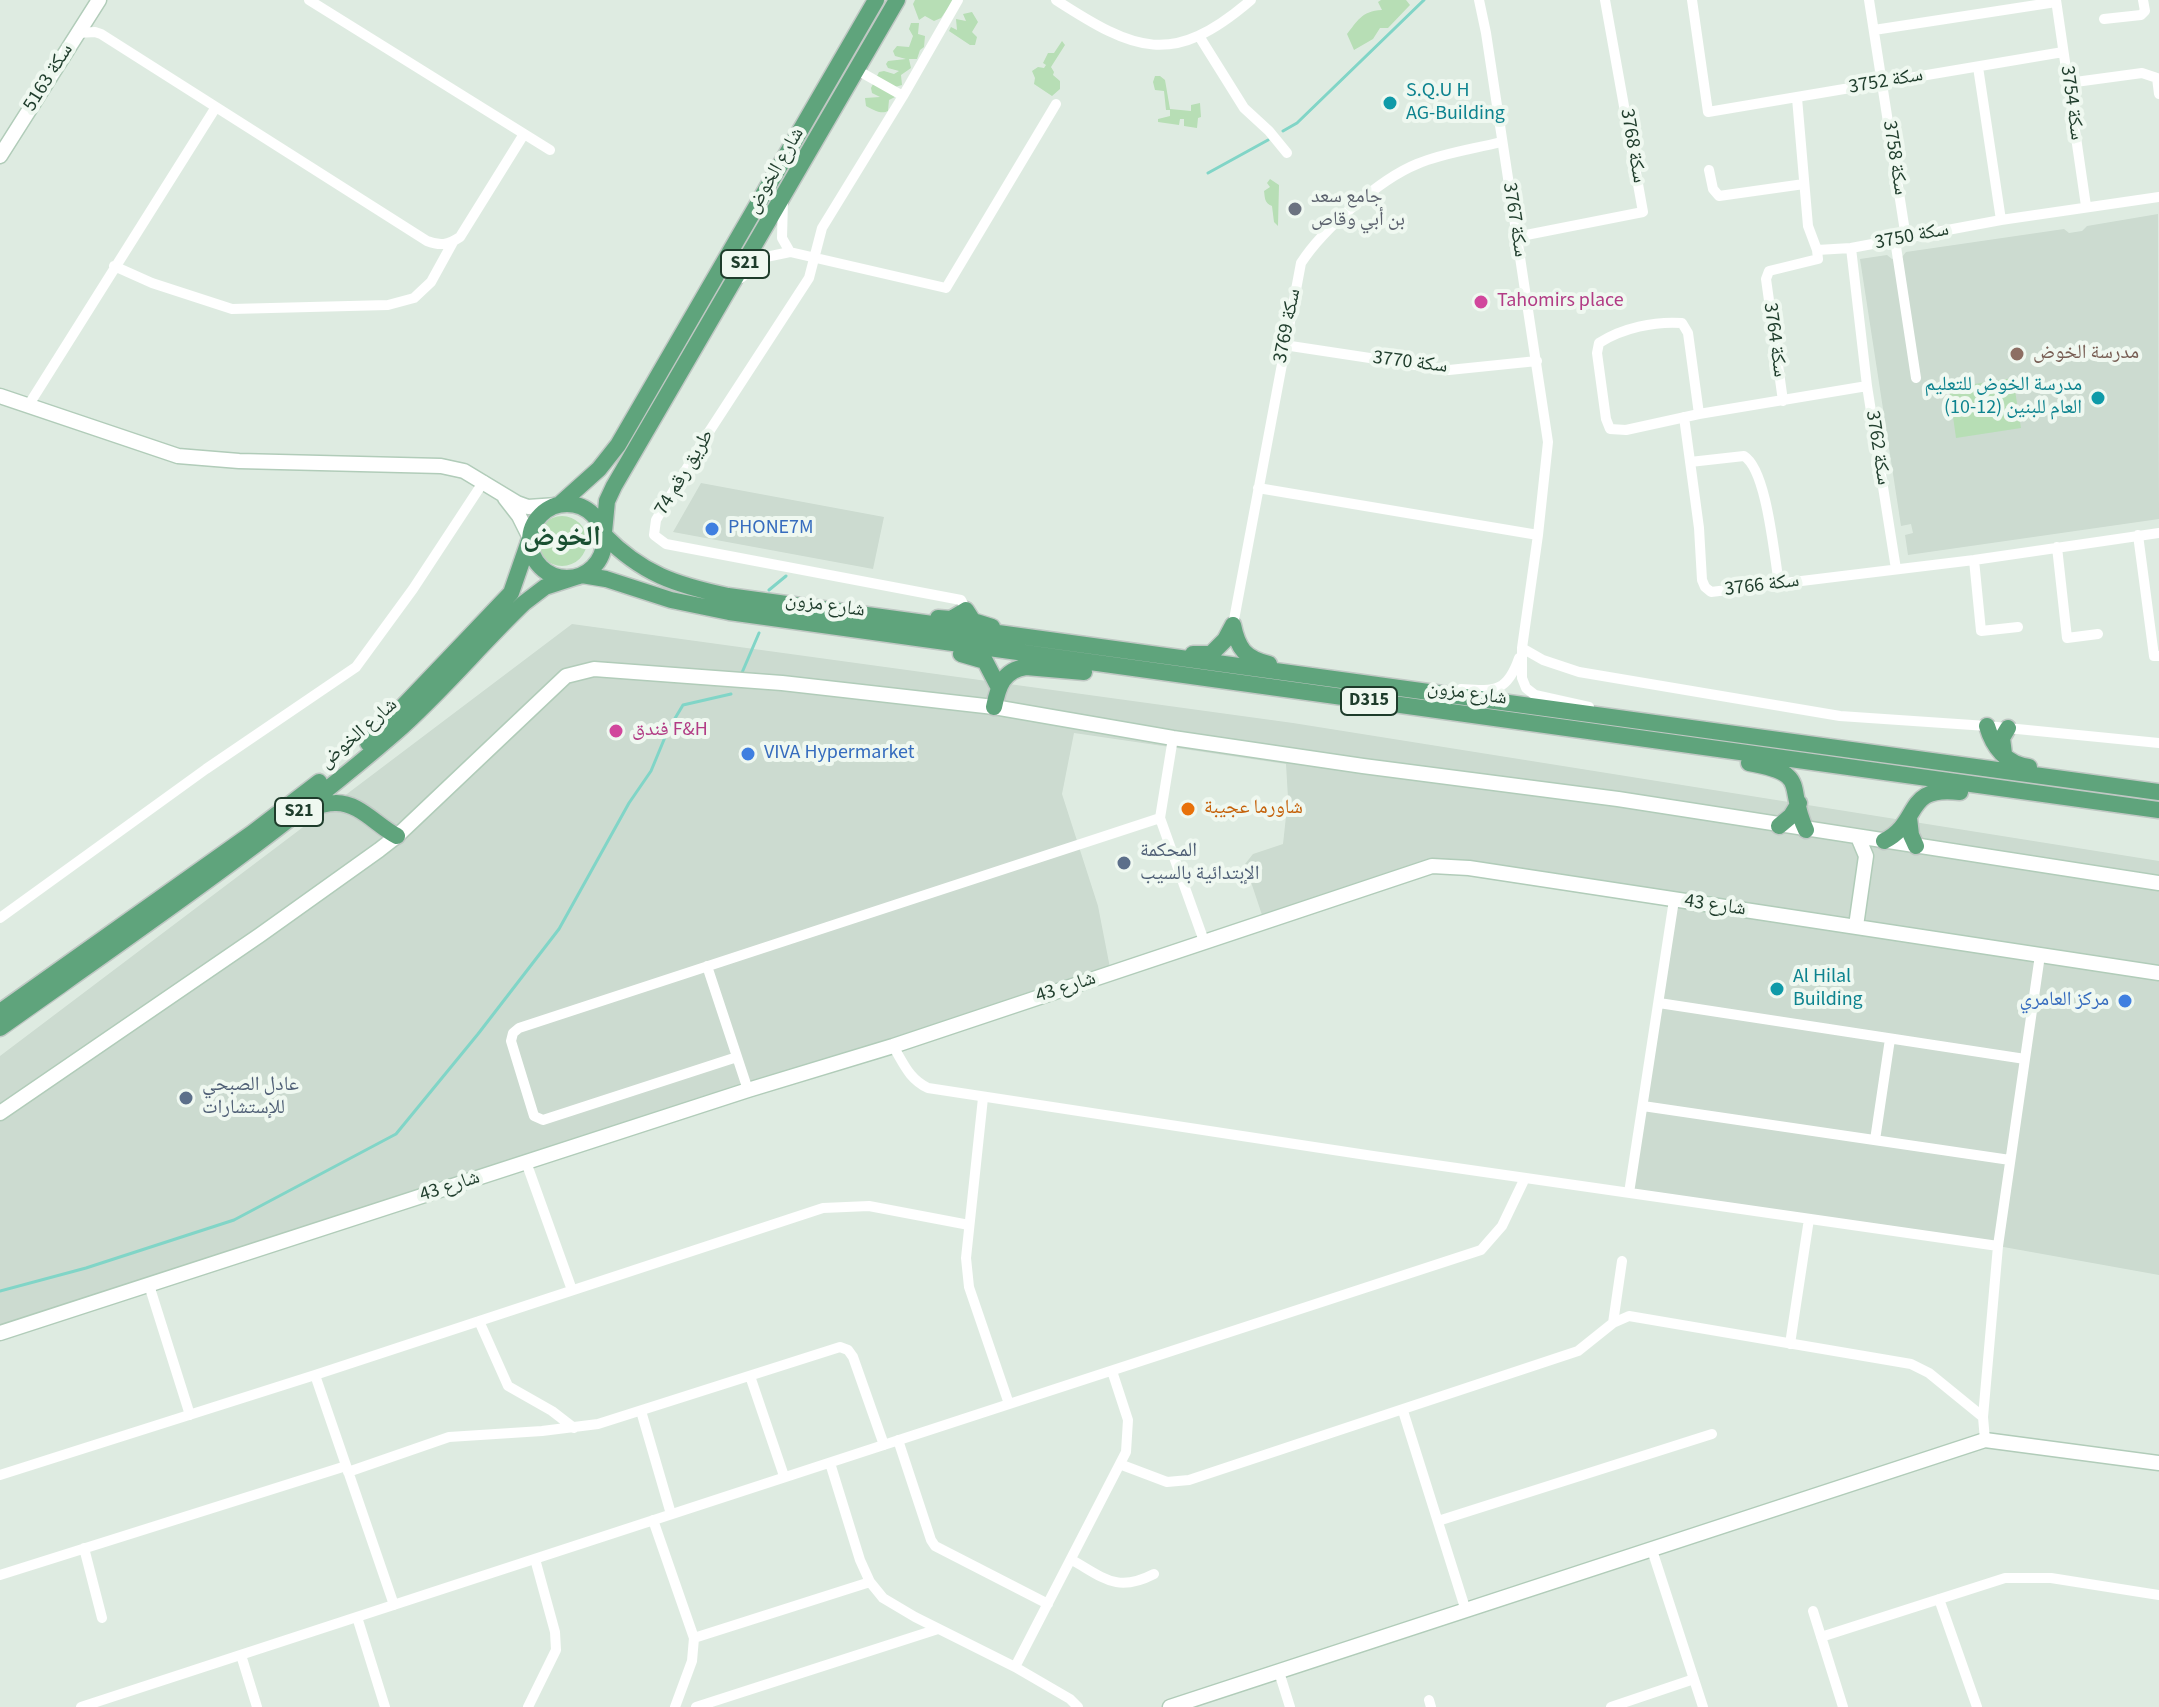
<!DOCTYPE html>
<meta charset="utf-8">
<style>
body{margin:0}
canvas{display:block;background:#deebe1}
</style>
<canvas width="2159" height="1707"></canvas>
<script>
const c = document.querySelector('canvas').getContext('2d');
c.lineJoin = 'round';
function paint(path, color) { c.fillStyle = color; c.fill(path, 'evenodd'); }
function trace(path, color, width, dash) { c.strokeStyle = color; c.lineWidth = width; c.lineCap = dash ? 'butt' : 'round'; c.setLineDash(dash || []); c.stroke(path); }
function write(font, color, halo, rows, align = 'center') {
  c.font = font + ' "Source Sans 3","Noto Naskh Arabic",sans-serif'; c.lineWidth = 8; c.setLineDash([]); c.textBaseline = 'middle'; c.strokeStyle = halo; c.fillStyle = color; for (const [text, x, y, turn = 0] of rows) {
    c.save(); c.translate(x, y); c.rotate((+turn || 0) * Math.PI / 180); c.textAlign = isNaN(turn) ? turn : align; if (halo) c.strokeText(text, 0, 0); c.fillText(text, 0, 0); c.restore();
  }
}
paint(new Path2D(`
 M2158 214 2159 519 1908 555 1905 535 1913 533 1911 524 1901 526 1860 259 1887 255 1892 259 1902 257 1906 252 2064 229 2069 233 2082 231 2087 226Z
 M701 483 884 517 873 569 673 532Z
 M572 624 1293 723 2159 861V1275L1998 1246 1629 1193 1674 900 1420 869 1262 915 1245 864 1253 854 1283 844 1288 798 1286 764 1074 733 1062 794 1098 906 1111 973 0 1333V1056Z`), '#ccdbd0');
paint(new Path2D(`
 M915 0H954L941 18 934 21 925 16 919 20 913 4Z
 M1381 0H1406L1410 5 1388 28H1380L1373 39 1354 50 1347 34C1357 22 1361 11 1382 10L1378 2Z
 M972 12 978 22 972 32 977 37 975 45H970L949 31 951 27 957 30 956 19 966 21 963 14Z
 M911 23H919L918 34 925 36 924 47 920 50 917 59H909L911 68 901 75 902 85 895 87V97L889 100 888 111C881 115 872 109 866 106L865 98 880 97 872 93 871 88 879 72 884 71 894 74 899 71 888 68 886 64 888 61 906 59 895 56 893 51 897 46 909 47 913 36 909 29Z
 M1062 41 1065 45 1051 67 1054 72 1053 75 1060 81V89L1052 96 1034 84 1035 78 1032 71 1038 67 1044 68 1046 65 1043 63 1048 53H1054Z
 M1155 76H1160L1165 80 1170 109 1191 111V105L1200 103 1201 117 1198 118 1197 128 1184 126V119H1180L1179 125 1158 122V119L1170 116V110H1166L1164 91 1155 90 1153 82Z
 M1270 179 1279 185 1278 226 1274 222 1272 206C1264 203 1265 197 1264 191L1270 187 1267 183Z
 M2013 378 2021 428 1956 438 1949 388Z
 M537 541a25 25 0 1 1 50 0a25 25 0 1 1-50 0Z`), '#b7deb5');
trace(new Path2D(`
 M1283 131 1297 123 1424 0
 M1208 173 1268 140
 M769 590 786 576
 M741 675 759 633
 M0 1291 86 1268 234 1220 396 1134 478 1034 559 929 629 803 651 771 668 730 683 705 731 694`), '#81d5c7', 3);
const secondary = new Path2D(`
 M0 156 99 0
 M0 396 178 456 239 461 441 466 464 471 517 503 528 507 557 505
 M505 498 519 516 530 538
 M1856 926 1866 856 1858 837
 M0 1113 260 935 379 850 397 836 566 676 594 669 782 683 994 707 1173 738 1363 766 1618 799 2159 883
 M0 1333 748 1090 893 1046 1432 866 1469 868 2159 973
 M1170 1707 1985 1440 2159 1463`);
const primary = new Path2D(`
 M530 541a37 37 0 1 1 74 0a37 37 0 1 1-74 0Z
 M560 504 599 469 618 445 876 0
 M604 532 607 501 614 486 897 0
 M604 535C642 574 676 585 728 596L2159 792
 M582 575 606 579 671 600 729 612 2159 810
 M938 618 951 619 966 610 973 621 992 627
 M1233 625C1238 649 1245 658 1269 664
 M961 654 985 661 998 686
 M1193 654H1211L1225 640 1233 625
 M994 707C998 687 1003 670 1026 667L1084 672
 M1987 726C1993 747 2006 764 2029 767
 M368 743 511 593 529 541
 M2004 754 2002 738 2008 728
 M1749 763C1812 774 1785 787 1806 830
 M303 810C313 807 325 803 335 803 359 802 377 826 397 836
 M1909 818 1911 835 1916 846
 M1779 826 1791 816 1799 803
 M1884 841C1922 822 1903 785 1960 792
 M0 1012 251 834 319 782
 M0 1028C134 933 271 840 395 733 441 693 480 645 524 603L545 587 579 576`);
trace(secondary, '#b1ccb9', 17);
trace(primary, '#c0c8c4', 19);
trace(new Path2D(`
 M309 0 550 150
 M958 0 903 96 822 228 809 278 703 441 656 520 654 535 666 544 961 600 966 610
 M1056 0C1135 51 1172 68 1251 0
 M1479 0 1486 33 1548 442 1538 535 1522 648V678L1526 688 1535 695 1589 707
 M1692 0 1708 112 2063 52
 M1869 0 1906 238
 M2056 0 2086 206
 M2104 19 2141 15 2145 11 2143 0
 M1874 30 2056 2
 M78 33 95 32 101 34 427 241C440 246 448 245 460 237L524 134
 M1199 36 1244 108 1269 131 1287 153
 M1978 67 2001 220
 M857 70 903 96
 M2068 83 2142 73 2157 78 2159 94
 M1797 98 1808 226 1817 250
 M1709 170 1713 189 1719 196 1804 184
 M783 200 782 238 790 252
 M1516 237 1643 212 1605 0
 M1895 240 1916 378
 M1851 248 1867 386 1896 569
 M1817 250 1851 248 2001 220 2159 197
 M114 266 152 283 232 309 388 305 414 298 431 282 453 242
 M741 278 766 257 790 252 946 288 1056 104
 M1284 345 1449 370 1537 361
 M1783 401 1766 279 1769 271 1818 259 1817 250
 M28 406 216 107
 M1699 414 1688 333 1682 323C1655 321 1622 328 1599 343L1597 353 1606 419 1610 429 1626 430 1699 414 1867 386
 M1684 417 1699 528 1702 580 1705 587 1711 592 1974 560 2159 533
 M1690 462 1744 456C1767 470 1774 556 1779 583
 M1258 488 1538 535
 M2138 535 2154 656H2159
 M2057 547 2067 638 2098 634
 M1974 560 1981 631 2018 627
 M1233 625 1301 263C1323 229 1380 179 1417 164 1443 153 1474 149 1501 142
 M1522 648 1543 660 1579 672 1840 716 1987 726 2159 743
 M1461 689C1494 691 1507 693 1519 658
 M1173 738 1160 818 1204 941
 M0 918 206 769 356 667 413 589 484 481
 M707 966 748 1090
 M1659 1003 2025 1059
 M893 1046C904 1064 909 1079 928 1088L1373 1156 1998 1246
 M737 1057 543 1120 534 1116 511 1041 513 1033 519 1028 1160 818
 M983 1098 966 1258 969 1287 1009 1404
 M1643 1106 2010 1160
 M1875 1140 1890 1039
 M526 1162 572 1290
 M1629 1193 1674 900
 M149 1285 190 1415
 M479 1321 508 1386 552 1411 574 1428
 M1613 1323 1629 1316 1911 1364 1929 1373 1983 1417
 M1790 1344 1809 1219
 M315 1375 394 1605
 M750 1376 784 1476
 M641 1411 671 1514
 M1403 1411 1466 1611
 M898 1440 931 1540 935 1546 1048 1604
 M1985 1440 1983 1417 1998 1246 2040 955
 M830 1463 860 1560 870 1582 883 1598 915 1617 1015 1667 1070 1699 1078 1707
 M1122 1465 1167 1482 1189 1480 1578 1351 1613 1323 1622 1261
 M348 1472 449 1437 542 1431 598 1424 840 1347 848 1350 853 1357 884 1445
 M0 1475 315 1375 823 1208 869 1206 969 1225
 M653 1520 694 1638 692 1661 675 1707
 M1438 1521 1712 1434
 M84 1548 102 1618
 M1652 1550 1703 1707
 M1072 1560C1104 1578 1117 1593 1154 1574
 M0 1575 346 1466
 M1939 1599 1977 1707
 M1813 1611 1843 1707
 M357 1617 385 1707
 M1821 1637 2005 1578H2051L2159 1595
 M694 1638 870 1582
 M241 1655 257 1707
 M1015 1667 1126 1452 1128 1420 1112 1371
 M1279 1672 1290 1707
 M1429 1700 1431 1707
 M81 1707 1481 1250 1502 1226 1525 1178
 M528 1707 556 1650 555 1632 535 1559
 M696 1707 938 1629
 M1611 1707 1694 1679`), '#fff', 10);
trace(secondary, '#fff', 14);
trace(primary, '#5fa47c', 16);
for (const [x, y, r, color] of [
 [1390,103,8,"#0f9aa8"],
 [1295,209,8,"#6b7280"],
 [1481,302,8,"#d1479c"],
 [2017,354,8,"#8d6e63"],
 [2098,398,8,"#0f9aa8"],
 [712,529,8,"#3f7fe0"],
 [616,731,8,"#d1479c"],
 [748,754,8,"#3f7fe0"],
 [1188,809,8,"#e8710a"],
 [1124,863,8,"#5c6f8a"],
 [1777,989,8,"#0f9aa8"],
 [2125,1001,8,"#3f7fe0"],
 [186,1098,8,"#5c6f8a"]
]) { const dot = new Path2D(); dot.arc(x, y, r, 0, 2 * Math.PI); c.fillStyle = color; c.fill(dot); trace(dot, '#eff8f0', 3); }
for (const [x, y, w] of [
 [745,264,48],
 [1369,701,56],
 [299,812,48]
]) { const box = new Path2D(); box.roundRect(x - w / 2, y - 14, w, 28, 6); c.fillStyle = '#eff8f0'; c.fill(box); trace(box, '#1e3c2b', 2); }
write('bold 18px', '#1e3c2b', null, [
 ["S21",745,264],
 ["D315",1369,701],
 ["S21",299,812]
]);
write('20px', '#1e3c2b', '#eff8f0', [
 ["سكة 5163",49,78,-58],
 ["سكة 3752",1886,82,-10],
 ["سكة 3754",2071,103,82],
 ["سكة 3768",1632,146,80],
 ["سكة 3758",1894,158,81],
 ["شارع الخوض",776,171,-60],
 ["سكة 3767",1514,220,81],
 ["سكة 3750",1912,237,-11],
 ["سكة 3769",1288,326,-79],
 ["سكة 3764",1774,340,82],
 ["سكة 3770",1410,363,7],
 ["سكة 3762",1877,448,81],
 ["طريق رقم 74",685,473,-59],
 ["سكة 3766",1762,586,-7],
 ["شارع مزون",825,606,8],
 ["شارع مزون",1467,694,8],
 ["شارع الخوض",359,734,-41],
 ["شارع 43",1715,906,8],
 ["شارع 43",1066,988,-18],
 ["شارع 43",450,1187,-18]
]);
write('20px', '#0d838f', '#eff8f0', [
 ["S.Q.U H",1406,92],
 ["AG-Building",1406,115],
 ["مدرسة الخوض للتعليم",2082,386,"right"],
 ["العام للبنين (12-10)",2082,409,"right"],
 ["Al Hilal",1793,978],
 ["Building",1793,1001]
], 'left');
write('20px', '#5b616d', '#eff8f0', [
 ["جامع سعد",1311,198],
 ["بن أبي وقاص",1311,221]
], 'left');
write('20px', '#b23c85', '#eff8f0', [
 ["Tahomirs place",1497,302],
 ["فندق F&H",632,731]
], 'left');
write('20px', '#785e54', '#eff8f0', [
 ["مدرسة الخوض",2033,354]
], 'left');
write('20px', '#366cbe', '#eff8f0', [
 ["PHONE7M",728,529],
 ["VIVA Hypermarket",764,754],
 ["مركز العامري",2109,1001,"right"]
], 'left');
write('20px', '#c56008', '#eff8f0', [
 ["شاورما عجيبة",1204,809]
], 'left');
write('20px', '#4e5e75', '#eff8f0', [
 ["المحكمة",1140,852],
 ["الإبتدائية بالسيب",1140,875],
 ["عادل الصبحي",202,1086],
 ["للإستشارات",202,1109]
], 'left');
write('bold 28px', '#194f31', '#eff8f0', [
 ["الخوض",562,539]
]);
</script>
